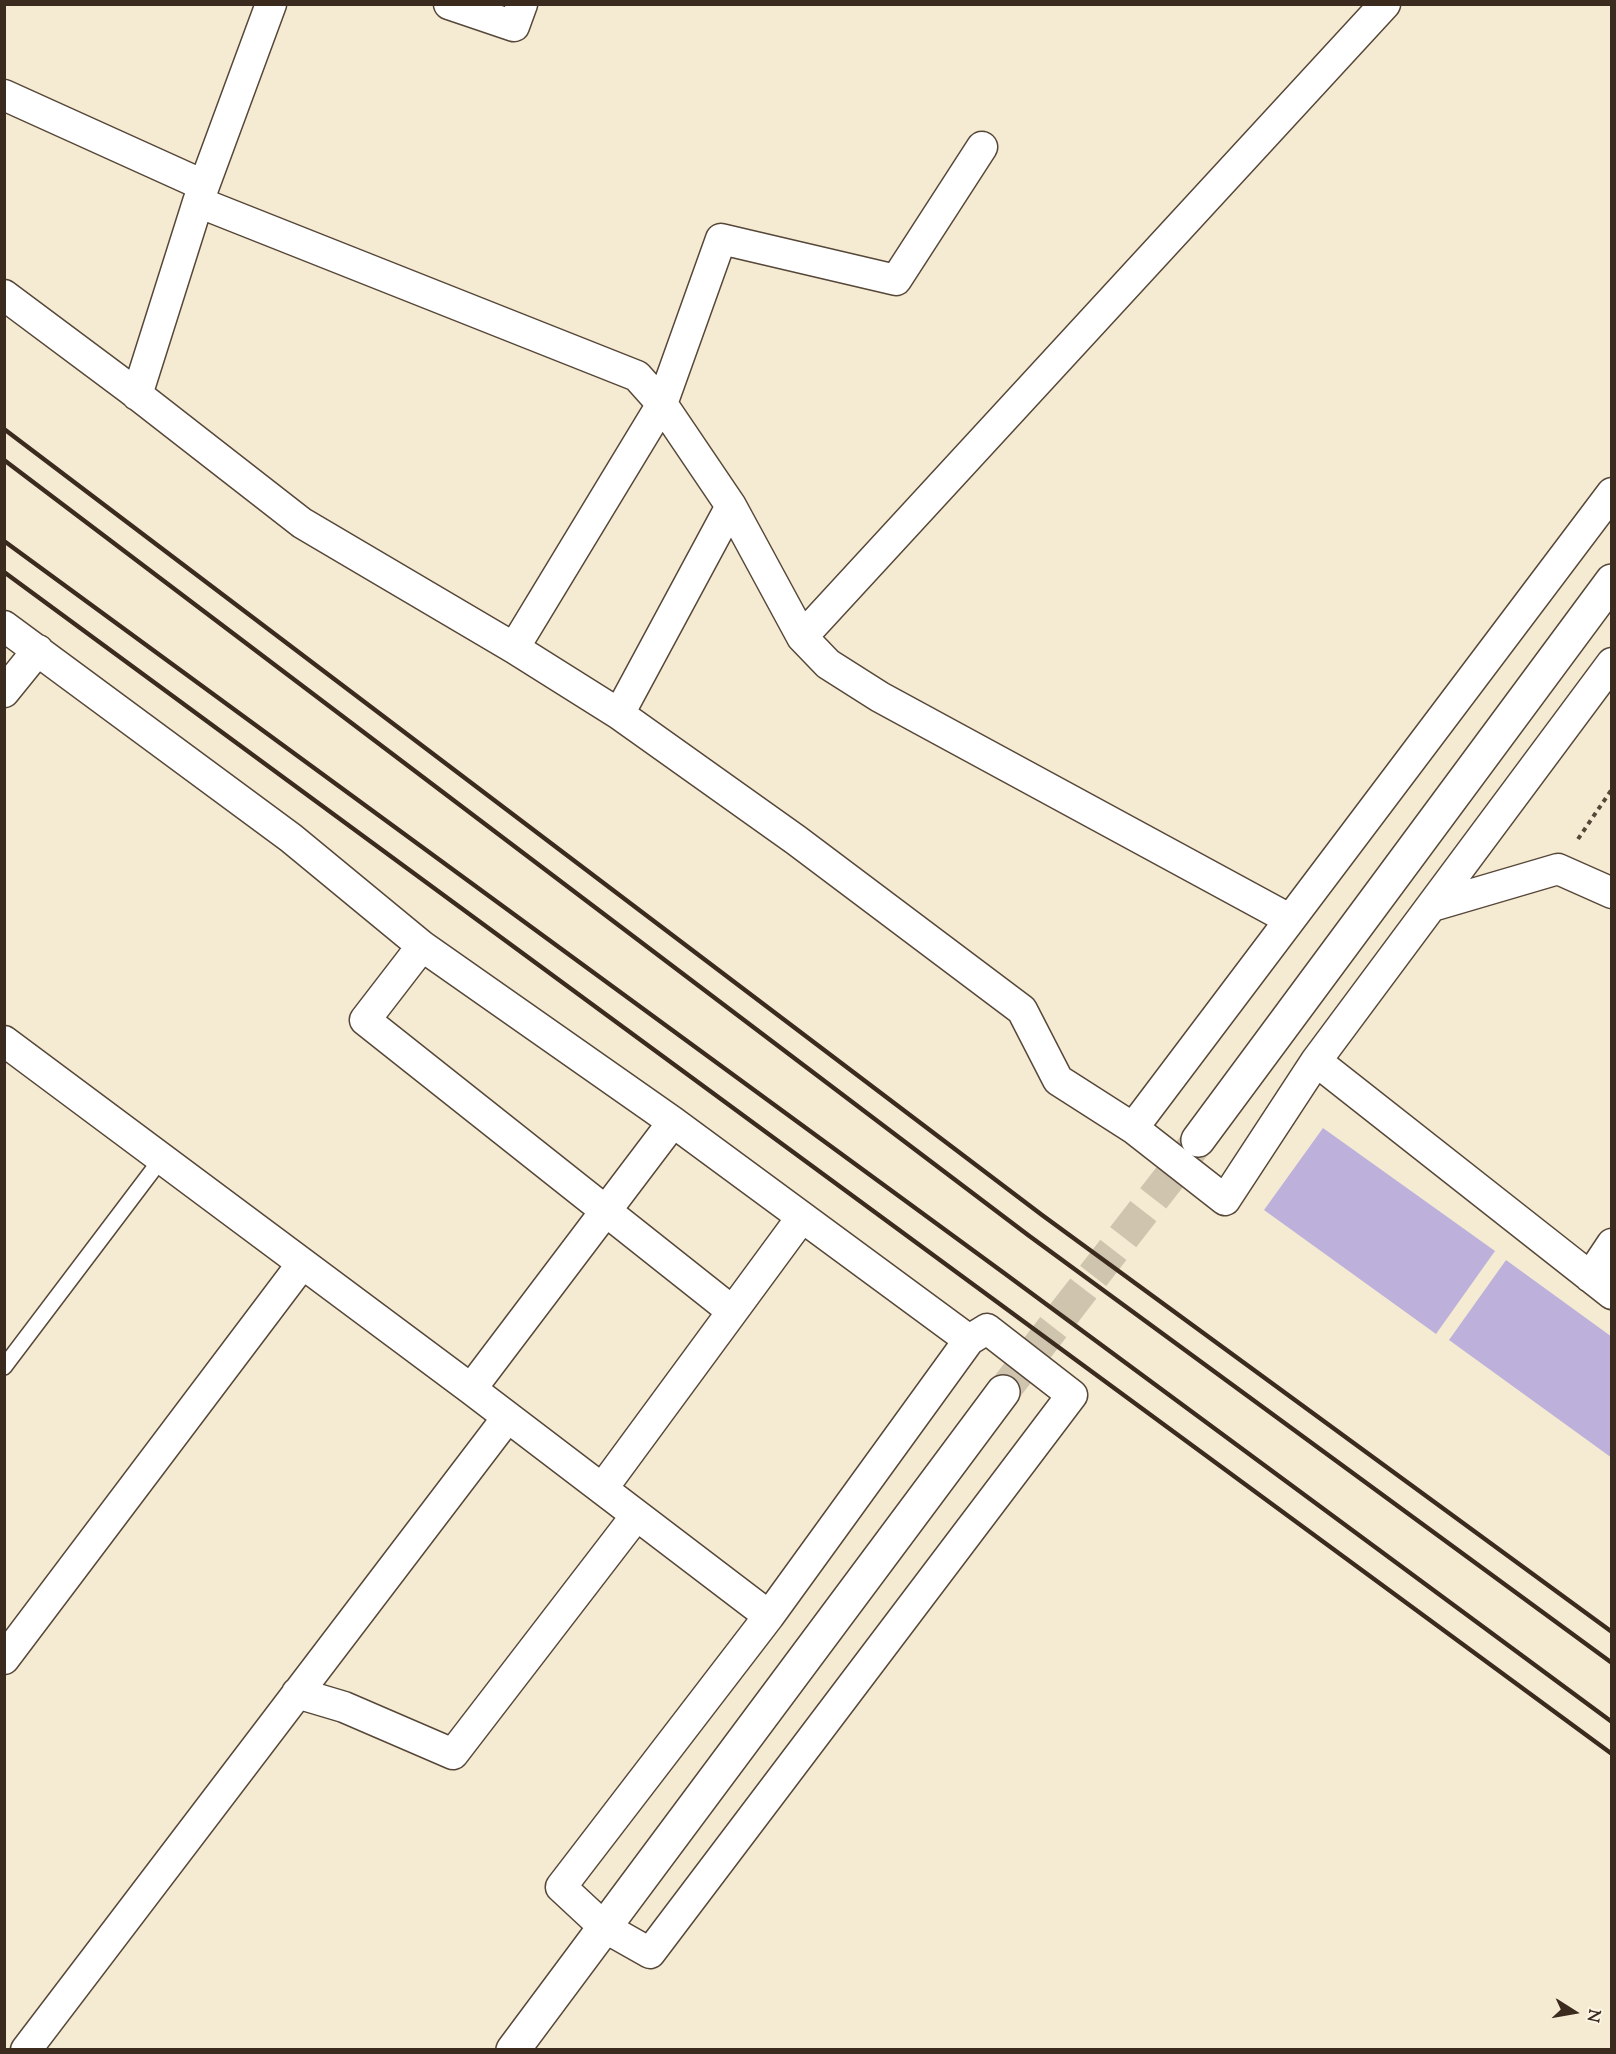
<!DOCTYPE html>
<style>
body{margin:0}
#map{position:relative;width:1616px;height:2054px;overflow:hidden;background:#f4ebd2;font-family:"Sorts Mill Goudy",serif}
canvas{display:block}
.frame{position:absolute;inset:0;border:6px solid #3b2a1e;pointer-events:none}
.north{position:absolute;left:1544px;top:1982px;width:60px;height:60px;-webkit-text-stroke:4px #fcf5e5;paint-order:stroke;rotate:101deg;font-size:16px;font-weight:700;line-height:24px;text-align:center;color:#3b2a1e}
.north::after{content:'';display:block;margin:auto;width:21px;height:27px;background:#3b2a1e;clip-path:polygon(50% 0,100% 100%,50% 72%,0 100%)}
</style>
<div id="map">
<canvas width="1616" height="2054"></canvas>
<div class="frame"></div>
<div class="north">N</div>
</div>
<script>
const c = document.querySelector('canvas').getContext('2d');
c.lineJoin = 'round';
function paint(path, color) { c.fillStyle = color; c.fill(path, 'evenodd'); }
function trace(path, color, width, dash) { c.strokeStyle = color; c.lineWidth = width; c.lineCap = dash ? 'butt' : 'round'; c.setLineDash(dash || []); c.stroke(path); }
paint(new Path2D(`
 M1323 1128 1495 1251 1436 1334 1264 1210Z
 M1506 1260 1612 1337V1458L1449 1340Z`), '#bdb1dc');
trace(new Path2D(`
 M1003 1392 1197 1142`), '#cfc4ae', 33, [33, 16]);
const lane = new Path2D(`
 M4 1367 162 1158`);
const street = new Path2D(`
 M449 4 514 26 522 4
 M4 95 203 185
 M198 202 637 376 662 404 731 506 802 637 828 664 880 697 1289 919
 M4 295 130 389 302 523 514 648 619 714 796 840 1022 1010 1058 1080 1133 1128
 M137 395 198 202 271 4
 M1612 493 1133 1128 1225 1200 1316 1061 1612 663
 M4 626 291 838 422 946 673 1122 969 1340
 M802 637 1385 4
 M514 648 662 404 721 239 896 280 982 147
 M4 692 38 650
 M619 714 731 506
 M1432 906 1558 869 1612 893
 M422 946 365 1020 732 1311
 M4 1041 471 1389 769 1616
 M1316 1061 1612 1294
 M1590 1277 1612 1244
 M987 1329 1072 1395 650 1953 604 1927 561 1887 769 1616 969 1340Z
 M471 1389 673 1122
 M602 1489 802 1217
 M4 1659 302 1264
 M297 1693 344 1707 453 1754 636 1516
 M26 2050 507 1418`);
const secondary = new Path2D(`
 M1198 1140 1612 581
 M513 2050 1003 1392`);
trace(lane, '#574739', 18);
trace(street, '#574739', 33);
trace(secondary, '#574739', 36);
trace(new Path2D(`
 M1578 839 1612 789`), '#574739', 4, [4.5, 4.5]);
trace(lane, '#fff', 15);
trace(street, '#fff', 30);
trace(secondary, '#fff', 33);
trace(new Path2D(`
 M4 429 1042 1215 1612 1632
 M4 460 1028 1235 1612 1663
 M4 541 1004 1273 1612 1722
 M4 572 1612 1754`), '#3b2a1e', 4.5);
</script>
